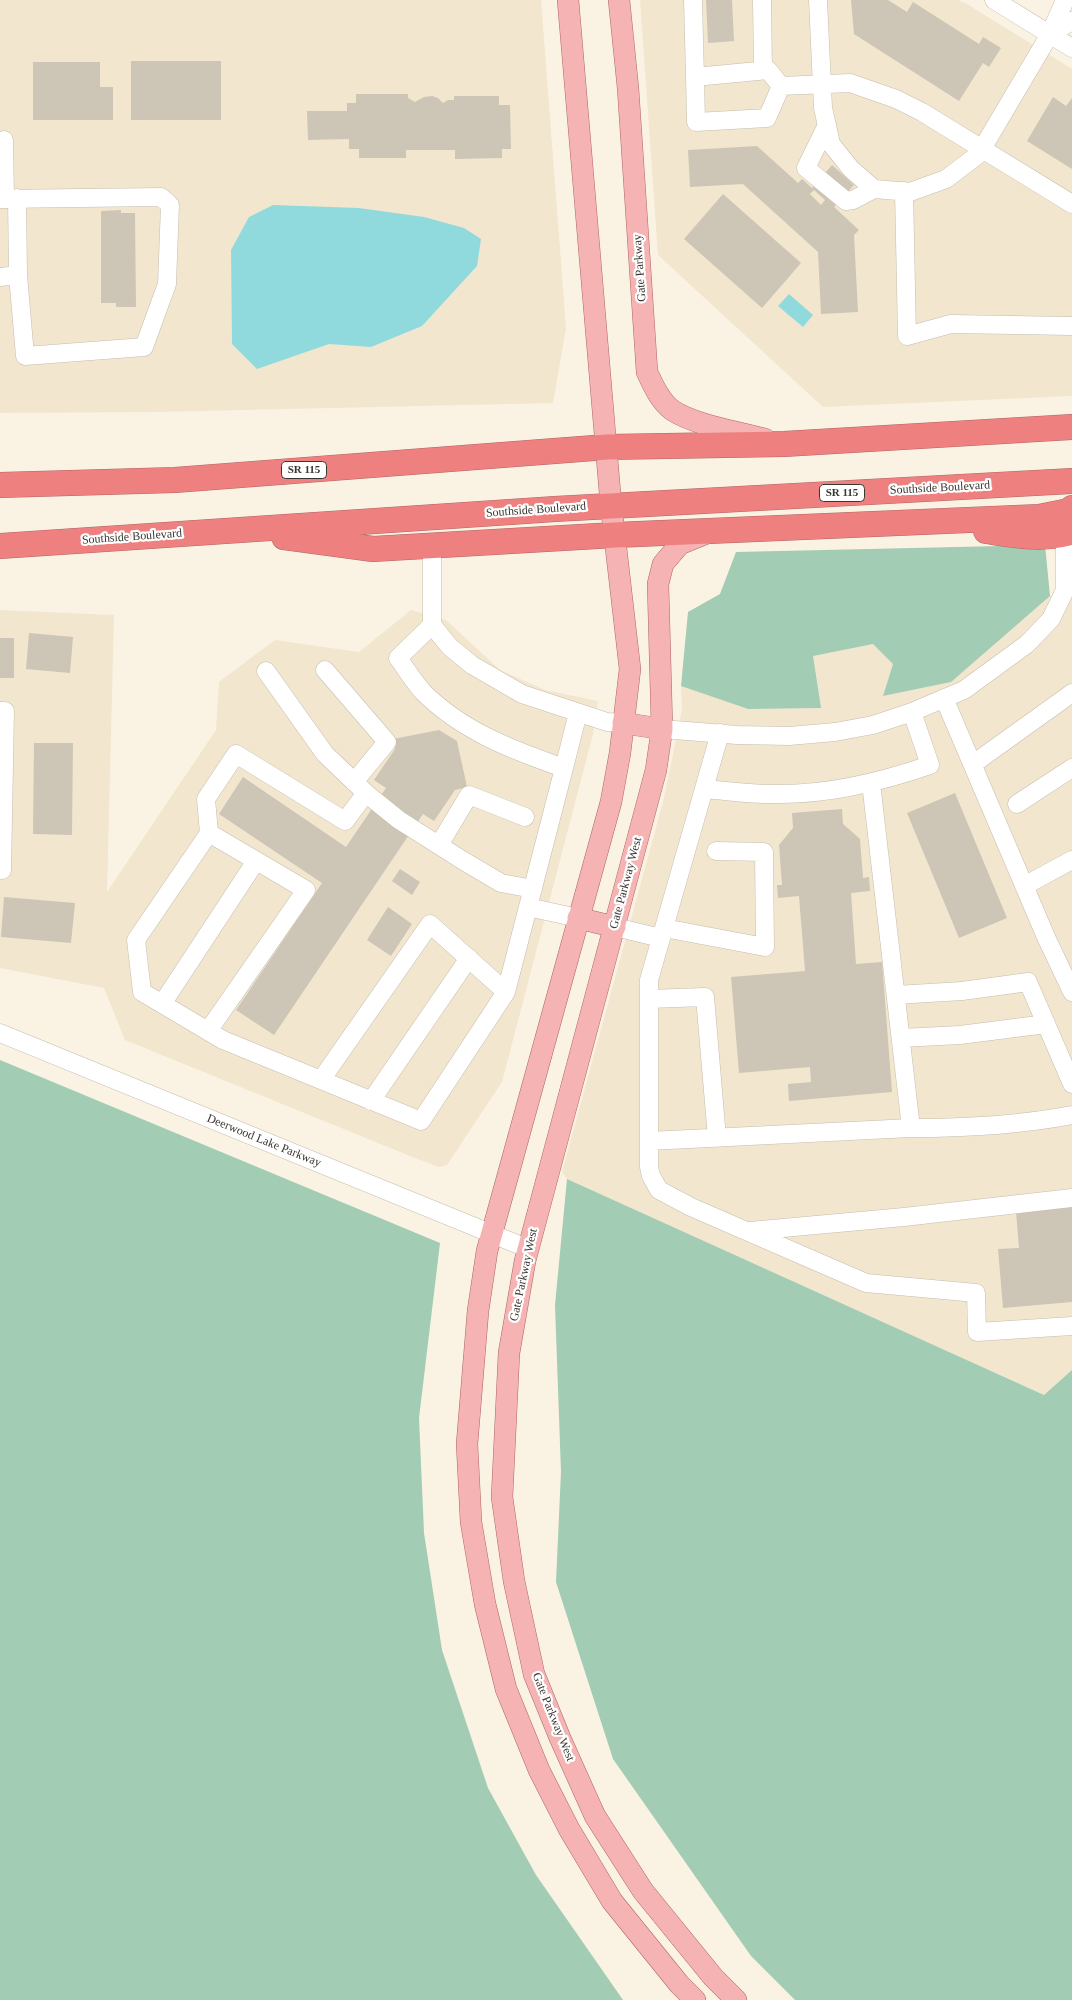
<!DOCTYPE html>
<style>
body{margin:0}
canvas{display:block;background:#faf2e2}
</style>
<canvas width="1072" height="2000"></canvas>
<script>
const c = document.querySelector('canvas').getContext('2d');
c.lineJoin = 'round';
function paint(path, color) { c.fillStyle = color; c.fill(path, 'evenodd'); }
function trace(path, color, width, dash) { c.strokeStyle = color; c.lineWidth = width; c.lineCap = dash ? 'butt' : 'round'; c.setLineDash(dash || []); c.stroke(path); }
function write(font, color, halo, rows, align = 'center') {
  c.font = font + ' "Times New Roman",serif'; c.lineWidth = 4.5; c.setLineDash([]); c.textBaseline = 'middle'; c.strokeStyle = halo; c.fillStyle = color; for (const [text, x, y, turn = 0] of rows) {
    c.save(); c.translate(x, y); c.rotate((+turn || 0) * Math.PI / 180); c.textAlign = isNaN(turn) ? turn : align; if (halo) c.strokeText(text, 0, 0); c.fillText(text, 0, 0); c.restore();
  }
}
paint(new Path2D(`
 M0 0H541L566 328 553 403 156 412 0 413Z
 M640 0H958L967 4 1072 69V396L823 407 658 255Z
 M1072 595V1370L1044 1395 567 1179 562 1172 663 802 682 710 681 686 748 709 820 708 812 656 873 644 893 664 883 696 950 682 1050 596Z
 M0 610 114 615 107 892 216 730 219 682 275 640 359 652 411 610 446 620 500 670 545 690 598 701 593 734 502 1082 447 1165 439 1167 410 1156 125 1040 104 988 0 968Z`), '#f2e6cf');
paint(new Path2D(`
 M1045 545 1050 596 951 682 883 696 893 664 873 644 813 656 821 708 748 709 681 686 688 612 720 594 736 552Z
 M0 1060 440 1243 419 1418 424 1533 442 1650 488 1788 536 1875 623 2000H0Z
 M567 1179 1044 1395 1072 1370V2000H795L751 1956 613 1759 556 1582 561 1472 555 1305Z`), '#a2ccb3');
paint(new Path2D(`
 M273 205 359 208 424 217 464 228 481 239 477 266 422 326 371 347 329 344 257 369 232 344 231 250 249 217Z
 M789 294 813 315 803 327 778 306Z`), '#90dade');
paint(new Path2D(`
 M706 0H732L734 41 708 43Z
 M851 0H888L907 12 913 2 979 44 983 37 1001 48 989 67 983 63 959 101 854 34Z
 M131 61H221V120H131Z
 M33 62H100V87H113V120H33Z
 M356 94H408V98L415 102 424 97 432 96 438 98 443 103 448 100H454V96H499V105H510L511 149H502V158L455 159V150H406V158H359V149H349V139L308 140 307 111H347V103H356Z
 M1053 97 1066 106 1072 98V169L1027 141Z
 M757 146 798 183 802 179 812 188 832 165 854 185 834 207 859 230 854 235 858 312 821 314 818 252 743 184 690 187 688 150ZM814 190 825 200 821 205 810 194Z
 M723 194 801 263 762 308 684 239Z
 M121 210V213H135L136 307H116V303H101V211Z
 M29 633 73 637 70 673 26 669Z
 M0 638H14V678H0Z
 M439 730 457 741 467 787 455 790 434 821 423 814 274 1035 236 1010 322 883 219 814 243 777 346 847 386 788 374 780 395 749 393 739Z
 M34 743H73L72 835 33 834Z
 M955 793 1007 918 959 938 907 813Z
 M842 809 843 824 860 839 863 878 869 877 870 891 851 893 856 964 882 962 892 1092 789 1101 788 1084 811 1082 810 1067 739 1073 731 977 805 971 799 896 778 898 777 885H782L779 845 793 828 792 813Z
 M400 869 420 882 412 895 392 881Z
 M4 897 75 903 71 943 1 937Z
 M388 907 412 924 391 956 367 940Z
 M1072 1207V1302L1003 1308 998 1249 1019 1248 1016 1212Z`), '#cdc5b5');
const minor = new Path2D(`
 M693 0 695 77
 M762 0 763 70
 M818 0 823 108 831 144 851 169 874 189 910 192 946 179 979 154 1050 34
 M994 0 1072 48
 M1065 0 1050 34 1072 21
 M781 86 767 118 696 122 695 77 768 70 781 86 850 83 896 99 922 112 1072 204
 M827 125 806 168 846 201 853 200 874 189
 M4 140 5 198
 M904 191 907 336 951 324 1072 326
 M17 198 18 275
 M0 199 161 197 170 205 167 284 144 347 25 356 18 275 0 277
 M432 546V625L398 658C406 669 414 682 423 692 462 731 512 750 564 768L528 907
 M432 625 450 647 472 665 522 694 607 722 623 723
 M325 670 387 742 354 782
 M266 671 325 754 368 795 399 820 462 860 501 883 533 889
 M944 698 1046 937 1072 992
 M0 711H5L2 870H0
 M662 729 737 735 789 736 835 732 873 725 912 712 964 690 1027 644 1051 619 1065 590V535
 M720 733 649 980V1167L651 1176 659 1190 691 1207 866 1283 976 1293 977 1332 1072 1326
 M973 764 1072 693
 M564 768 578 713
 M871 783 911 1128
 M704 789C729 791 755 795 780 794 832 794 881 782 930 765L912 712
 M1017 804 1072 768
 M209 833 206 799 236 754 345 821 366 793
 M439 845 469 795 525 817
 M1024 886 1072 860
 M615 927 661 938
 M664 928 765 947 764 852 716 851
 M506 992 430 924 321 1080 421 1121 506 992 528 907 578 918
 M896 995 962 991 1028 982 1072 1084
 M649 999 705 997 717 1138
 M162 1004 256 861
 M208 1031 306 890 209 833 136 940 142 992 223 1040 321 1080
 M0 1033 529 1249
 M901 1038 960 1035 1046 1024
 M371 1101 469 958
 M649 1141 911 1128C965 1128 1019 1125 1072 1115
 M750 1231 904 1217 1072 1198`);
const major = new Path2D(`
 M568 0 611 505 630 669 620 753 611 802 487 1251 478 1311 467 1444 471 1522 485 1604 506 1689 539 1770 569 1829 612 1901 679 1984 695 2000
 M619 0 628 88 647 372C653 385 660 401 672 410 694 425 739 432 765 439
 M707 533 680 544 663 564 658 584 662 729 656 770 525 1261 509 1353 502 1497 514 1581 534 1674 560 1738 595 1816 643 1891 713 1977 736 2000
 M623 723 662 729
 M578 918 615 927`);
const highway = new Path2D(`
 M0 485 175 480 607 447 784 444 1072 427
 M986 531C1014 535 1044 541 1072 532
 M284 537 373 549 615 535 1039 517 1069 511 1072 508
 M0 546 555 509 1072 481`);
trace(minor, '#c5bdad', 19);
trace(major, '#af6664', 22);
trace(highway, '#af6664', 26);
trace(minor, '#fff', 18);
trace(major, '#f5b3b3', 21);
trace(highway, '#ef8080', 25);
for (const [x, y, w] of [
 [304,470,45],
 [842,493,45]
]) { const box = new Path2D(); box.roundRect(x - w / 2, y - 8.5, w, 17, 4); c.fillStyle = '#fff'; c.fill(box); trace(box, '#39362f', 1); }
write('bold 11px', '#39362f', null, [
 ["SR 115",304,470],
 ["SR 115",842,493]
]);
write('12px', '#39362f', '#fff', [
 ["Gate Parkway",640,268,-94],
 ["Southside Boulevard",940,488,-3],
 ["Southside Boulevard",536,510,-4],
 ["Southside Boulevard",132,537,-4],
 ["Gate Parkway West",626,883,-75],
 ["Deerwood Lake Parkway",264,1141,22],
 ["Gate Parkway West",524,1275,-78],
 ["Gate Parkway West",553,1717,68]
]);
</script>
